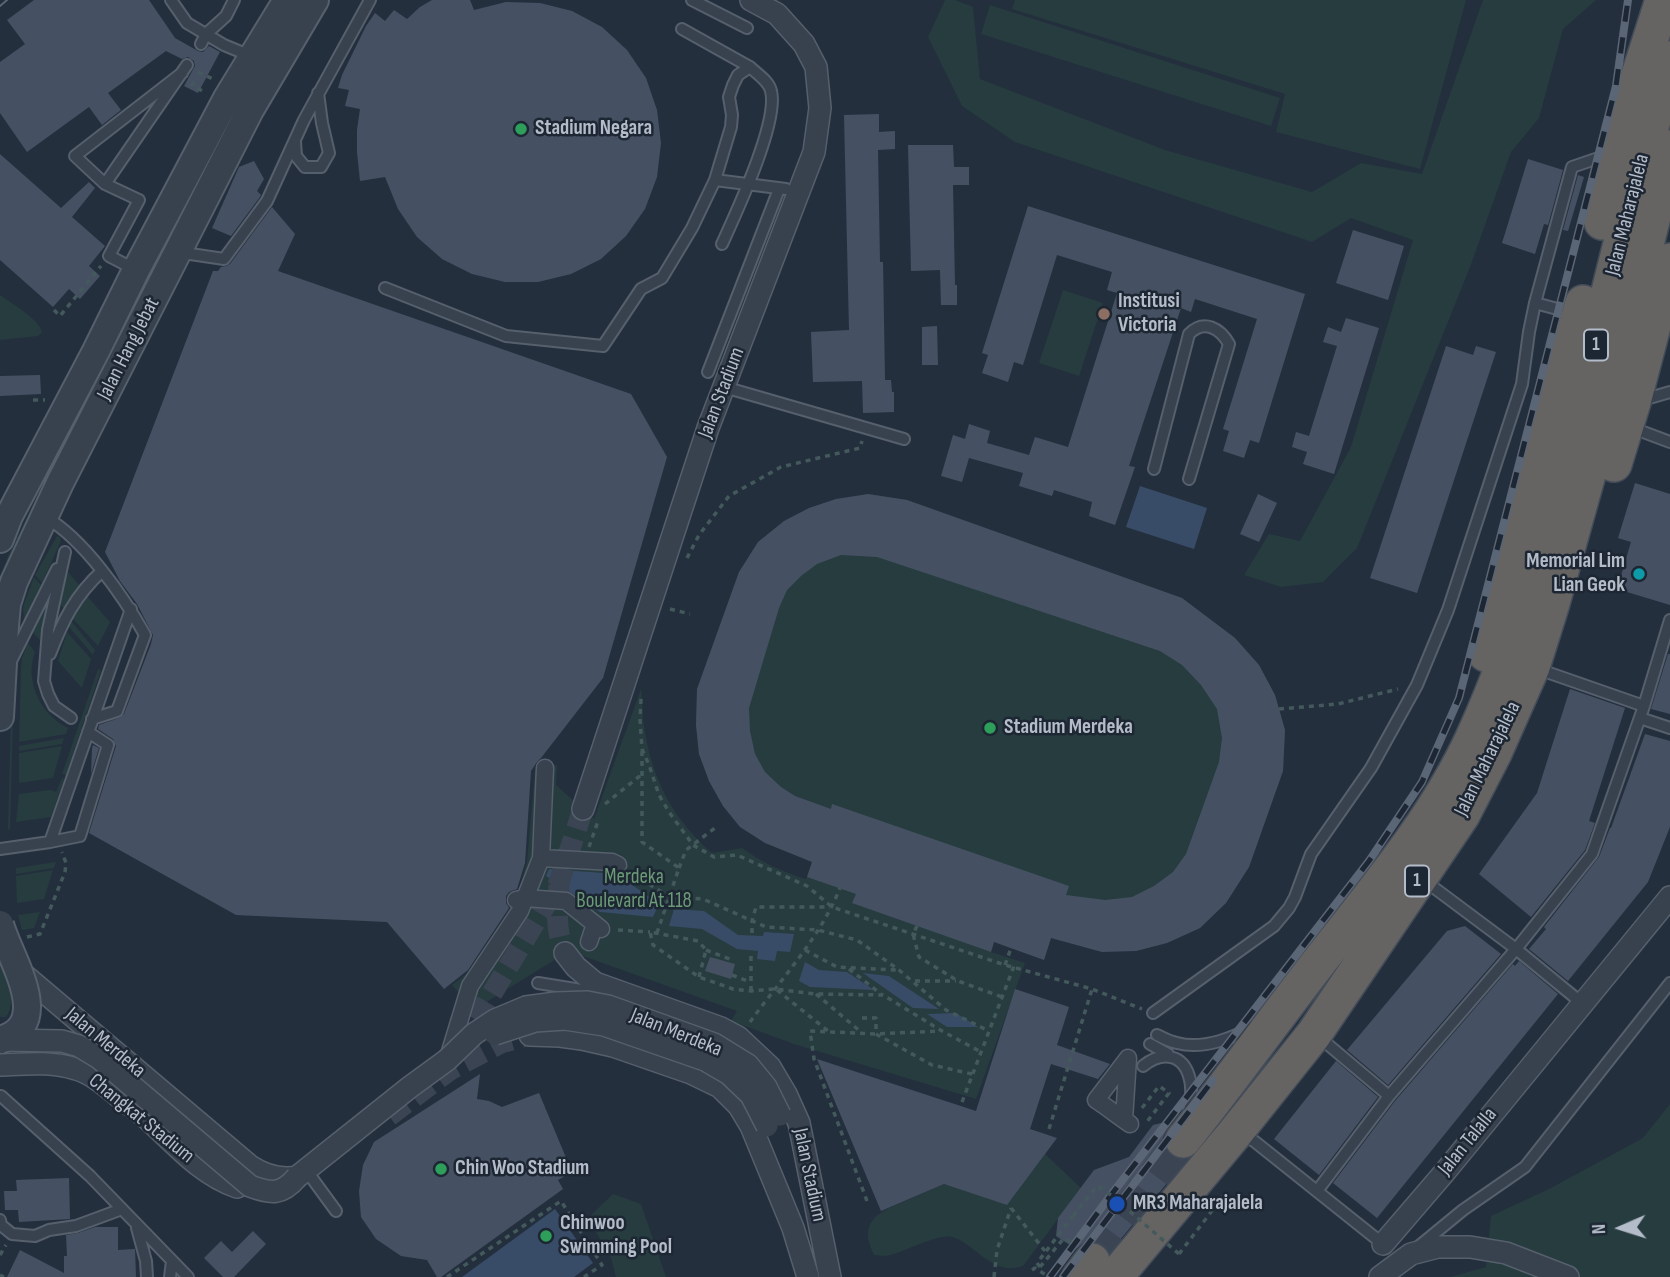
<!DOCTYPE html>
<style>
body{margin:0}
#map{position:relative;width:1670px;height:1277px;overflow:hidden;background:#242f3e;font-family:"Sofia Sans Condensed",sans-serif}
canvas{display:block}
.north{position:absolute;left:1586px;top:1193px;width:70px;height:70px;-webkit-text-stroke:5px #1d2633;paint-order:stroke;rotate:267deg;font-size:19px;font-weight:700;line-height:28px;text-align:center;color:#b4bcc9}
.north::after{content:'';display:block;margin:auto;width:24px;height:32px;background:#b4bcc9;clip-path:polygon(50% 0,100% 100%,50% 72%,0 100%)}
</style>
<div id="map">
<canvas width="1670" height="1277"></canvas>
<div class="north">N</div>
</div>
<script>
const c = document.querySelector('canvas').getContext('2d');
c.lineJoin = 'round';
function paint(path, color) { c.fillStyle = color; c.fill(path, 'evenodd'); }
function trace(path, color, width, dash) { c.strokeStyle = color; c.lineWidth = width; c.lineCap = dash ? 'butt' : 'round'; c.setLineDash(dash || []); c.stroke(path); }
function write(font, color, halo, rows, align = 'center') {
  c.font = font + ' "Sofia Sans Condensed",sans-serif'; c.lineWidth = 5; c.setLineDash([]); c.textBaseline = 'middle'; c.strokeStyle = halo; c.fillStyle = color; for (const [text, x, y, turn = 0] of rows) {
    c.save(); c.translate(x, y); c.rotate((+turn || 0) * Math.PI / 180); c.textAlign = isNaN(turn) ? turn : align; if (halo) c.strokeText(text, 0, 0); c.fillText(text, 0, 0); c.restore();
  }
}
paint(new Path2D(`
 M945 0H955L973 7 980 79 1165 150 1312 192 1361 163 1422 174 1483 0H1596L1563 29 1539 118 1511 152 1470 267 1357 548 1323 582 1281 587 1244 575 1269 534 1300 541 1351 447 1413 240 1351 218 1312 242 1015 142 962 106 928 37Z
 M1015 0H1466L1420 169 1276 132 1285 94 1012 9Z
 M990 5 1280 98 1271 126 981 34Z
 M1063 290 1103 303 1079 376 1039 363Z
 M0 295C12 304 38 318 42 332L38 336 0 340Z
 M141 295 147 298 0 598V576L8 556 36 498Z
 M868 494 907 500 1182 598 1235 638 1259 665 1275 695 1285 730 1283 771 1249 867 1226 903 1200 928 1167 943 1136 951 1051 938 1044 960 994 942 991 952 1025 963 976 1099 794 1044 731 1021 737 1011 569 951 470 1012 452 1025 459 993 452 985 474 968 516 900 527 862 535 770 557 765 556 785 594 819 641 689C643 703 642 718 645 732 653 781 674 820 712 853L742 848C761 862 783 872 806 879L812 862 740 827 723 806 709 781 699 754 696 725 697 689Z
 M57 536 60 537 61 541 42 583 35 575Z
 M68 572 81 587 69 600 64 609 60 604 63 584Z
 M34 577 41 585 24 621 23 607Z
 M86 595 110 622 98 646 72 618 80 603Z
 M45 606 48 609 40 640 33 633Z
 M71 621 95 650 93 655 69 627Z
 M67 632 91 659 82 688 58 661Z
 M28 643 35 652C24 681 41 715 68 728L66 734 19 742 21 668 22 658Z
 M98 669 101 670 66 775 62 774Z
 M14 675 10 829 9 830 8 829 12 678Z
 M64 738 62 744 19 751V746Z
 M62 746 53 778 19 783V753Z
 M62 778 64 779 51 817 16 822 19 794 50 790 56 792Z
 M56 862 54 868 16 874V868Z
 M53 870 44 899 17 903 16 876Z
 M40 912 34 928 22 930 18 915Z
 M0 956C6 973 19 1000 6 1017H0Z
 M1670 1104V1277H1450L1486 1267 1491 1216 1549 1189 1643 1138Z
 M1045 1154 1081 1188 1023 1266C992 1277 975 1243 952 1237 937 1233 902 1254 885 1256 881 1256 877 1255 874 1255 858 1223 876 1213 903 1202 917 1196 930 1190 944 1184L1007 1204Z
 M613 1194 641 1204 666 1277H616L611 1258 588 1218Z`), '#263c3f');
paint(new Path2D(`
 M1140 486 1207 508 1194 549 1126 527Z
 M549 869 617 874 659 904 653 917 600 912 546 876Z
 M674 909 704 911 738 935 763 936 764 932 794 934 790 952 777 951 775 961 757 959 758 951 737 949 702 929 669 926Z
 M805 962 819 970 847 972 874 990 810 987 799 981Z
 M863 973 889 976 939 1009 913 1008Z
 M956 1013 978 1027H947L927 1014Z
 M555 1209 593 1263 574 1277H462Z`), '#394c67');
paint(new Path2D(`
 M34 0H149L175 38 198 51 203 52 209 46 220 52 198 93 184 86 195 66 194 61 188 57 182 59 166 51 108 93 121 110 102 125 89 107 27 152 0 113V62L25 44 7 20Z
 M432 0H470L474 10 506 2 540 3 572 11 602 27 627 50 646 78 657 110 661 143 657 177 645 209 626 236 601 259 571 274 538 282H505L472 274 442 259 417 237 398 209 385 177 360 181 357 152V130L360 109 345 106 349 90 338 88 342 75 366 26 375 13 385 21 394 10 407 19 420 7Z
 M879 114V132L895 131V149L878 150 880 262H883L885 380H891L892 392H894V412L863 413 862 381 813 382 811 332 849 330 844 115Z
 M908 145H953L954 167H969V185H953L955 285H957V305H941L940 270 911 271Z
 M0 154 61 208 89 182 95 188 72 217 105 246 89 266 100 276 80 299 69 289 53 307 0 260Z
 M1528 159 1563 170 1548 225 1544 224 1535 254 1502 243Z
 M254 161 264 179 257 191 261 195 260 197 231 236 212 228 239 167Z
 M1578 175 1584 177 1568 231 1563 230Z
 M1028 206 1305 294 1259 443 1250 440 1244 458 1223 451 1229 431 1223 429 1257 319 1195 299 1191 312 1181 308 1129 466 1135 467 1115 525 1089 516 1092 502 1054 490 1052 496 1019 486 1023 473 969 458 962 482 941 476 953 435 965 439 969 424 990 431 987 443 1029 455 1035 437 1068 447 1117 293 1107 290 1112 272 1057 255 1023 365 1014 362 1008 382 982 373 988 355 982 353Z
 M272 207 295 234 278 271 631 394 667 457 603 678 541 758 537 762 531 771 525 863 517 889 509 892 506 896V903L509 908 468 970 444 989 387 922 236 915 89 833 116 746 113 739 98 729 99 725 119 718 124 714 151 644 153 635 137 604 120 581 105 552 213 271H218L221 267 226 266 230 264Z
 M1353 230 1404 246 1388 300 1336 283Z
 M1346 318 1379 328 1334 474 1303 464 1307 452 1292 447 1296 432 1309 436 1337 346 1323 342 1328 327 1341 332Z
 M937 326 938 365H922V327Z
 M1446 346 1473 355 1476 346 1496 352 1417 593 1370 578Z
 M40 375 41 394 0 396V376Z
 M1635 483 1670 494V605L1617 589 1631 542 1618 538Z
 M868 494 907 500 1182 598 1235 638 1259 665 1275 695 1285 730 1283 771 1249 867 1226 903 1200 928 1167 943 1136 951 1102 952 1051 938 1044 960 994 942 991 952 852 903 856 894 807 877 812 862 765 843 740 827 723 806 709 781 699 754 696 725 697 689 739 572 758 542 784 521 809 508 836 499ZM841 555 877 557 1160 651 1182 665 1201 685 1217 709 1222 738 1219 762 1186 854 1173 872 1154 886 1132 897 1105 900 1066 895 1069 886 832 804 831 809 795 796 781 787 765 772 755 754 750 731 749 708 779 608 787 590 801 576 817 564Z
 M1258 494 1277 503 1259 542 1240 534Z
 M1668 654H1670V714L1651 709Z
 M1570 689 1625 708 1589 821 1595 823 1585 850 1531 917 1479 874 1537 793Z
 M1645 734 1670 741V827L1648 882 1568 981 1529 949 1546 929 1544 927 1599 857 1610 828H1611Z
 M93 745 99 748 91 774 92 748Z
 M1465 926 1501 954 1388 1085 1347 1050 1447 931Z
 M710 957 735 964 731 979 705 971Z
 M1519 961 1558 994 1377 1218 1333 1183 1395 1101 1513 964 1515 966Z
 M1015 989 1069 1007 1057 1045 1110 1064 1098 1079 1051 1064 1030 1129 1057 1138 1007 1205 944 1184 881 1211 817 1059 976 1111Z
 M1336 1061 1378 1097 1319 1175 1274 1139Z
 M480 1074 477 1099 489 1101 502 1107 539 1093 572 1172 558 1180 563 1189 441 1277H437L427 1260 401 1256 376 1239 361 1217 359 1191 363 1165 374 1142Z
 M1161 1123 1167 1128 1163 1138 1165 1148 1171 1156 1179 1160 1187 1159 1110 1252 1103 1245 1094 1241 1084 1243 1076 1249 1056 1236 1058 1218 1094 1170 1129 1157 1153 1125Z
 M69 1178 70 1219 19 1222 18 1210H5L4 1191H17L16 1180Z
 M95 1227H118V1250L135 1249 136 1277H7L20 1250 64 1273V1256H67L66 1235 78 1233Z
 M253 1231 266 1244 234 1277H223L204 1258 221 1241 232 1252Z`), '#455162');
trace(new Path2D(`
 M559 885C557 909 555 931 565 953
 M461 1047 471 1028 559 883 583 809
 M389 1116 450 1070 501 1043 530 1035`), '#3a4453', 21, [21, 10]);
trace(new Path2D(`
 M1092 1261 1183 1140`), '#3a4453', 35, [35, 18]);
const service = new Path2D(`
 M171 0 187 23 224 45 253 57
 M692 0 747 28
 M682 29 750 67
 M201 44 206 34 226 16 234 0
 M295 142 296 156 305 167H321L329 153 322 123 318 93
 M715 180 786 189
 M105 184 187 65
 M177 252 224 259 267 201 304 120 370 0
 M136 270 109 256 139 200 105 184 75 156 182 73
 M385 288 506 336 603 346 641 289 662 278 692 228 715 180 731 127 732 115 729 97 733 85 738 75 750 67C757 74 769 81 771 91 779 122 736 213 722 244
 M1535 303 1576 314
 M708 372 779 189
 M724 387 904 439
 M1639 401 1670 392
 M1630 427 1670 442
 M1154 469 1189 334C1204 319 1220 328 1229 344L1189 479
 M45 517C83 538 124 597 145 635L117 711 92 719
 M65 552 48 630 44 681 48 694 54 706 71 718
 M50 654C63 620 75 596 102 571
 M11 661 57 569
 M1535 668 1644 706
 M1640 718 1670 728
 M50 842 80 836 108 745 88 732
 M0 849 50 842 131 609
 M1425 881 1516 949 1583 1004
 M538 983 600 993
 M1153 1013 1274 926 1289 908 1295 897 1311 854 1371 768 1417 685 1448 610 1522 384 1529 332 1535 303 1572 167 1613 153
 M1157 1035C1163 1038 1170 1042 1177 1043 1203 1050 1235 1038 1257 1024
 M1319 1037 1389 1096
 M1150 1044 1168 1054
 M1143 1066C1162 1051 1184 1053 1190 1080 1193 1090 1190 1104 1189 1114
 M0 1097 1 1096 90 1176 188 1277
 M1241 1135 1254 1141 1383 1244
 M306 1170 336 1211
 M1317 1191 1389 1096 1516 949 1592 854 1644 706 1670 620
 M0 1220 1 1225 12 1234 35 1236 49 1230 76 1226 122 1209
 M137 1228 146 1261 147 1277
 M1418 1247 1463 1210 1525 1167 1670 983
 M170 1277 172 1261`);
const pedestrian = new Path2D(`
 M541 858 612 862 618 865
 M516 900 525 898 566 901 601 929
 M589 942 595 924
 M448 1058 470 986 520 911 541 858 545 768
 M1124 1120 1128 1058 1096 1100C1107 1107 1118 1116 1130 1124`);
const minor = new Path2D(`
 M583 809 708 428 814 152 820 108 816 67 804 44 777 14 751 0
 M565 953 576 967 595 983 721 1028 738 1037 770 1067 786 1094 799 1123 830 1277
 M17 969 250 1166C265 1176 280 1180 297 1177L410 1087 447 1060
 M530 1035 560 1036 582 1039 613 1046 691 1073 720 1087 739 1106 751 1126 793 1228 808 1277
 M0 1065C25 1064 51 1061 76 1069 91 1073 105 1085 117 1095 128 1104 140 1112 151 1122 177 1146 202 1175 237 1187
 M1383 1244 1444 1173 1670 897
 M1380 1277 1411 1254 1438 1247H1470L1506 1253 1568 1277`);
const tertiary = new Path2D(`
 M0 539 9 516 96 351 136 270 227 98 287 0
 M0 717 5 626 7 604 14 582 60 483 250 110 315 0`);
const trunk = new Path2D(`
 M1602 222 1639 75 1663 0
 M1614 464 1633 402 1670 261
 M1486 654 1557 389 1583 303
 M1183 1140C1230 1082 1273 1021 1319 962 1374 891 1435 820 1473 738 1522 631 1552 518 1581 405 1610 289 1637 173 1670 59
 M1080 1277 1092 1261
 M1115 1277 1235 1133 1314 1034 1462 815 1494 753 1532 667 1552 603 1595 449 1670 148`);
trace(service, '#565f6c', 14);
trace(pedestrian, '#565f6c', 19);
trace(minor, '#565f6c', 24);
trace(tertiary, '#565f6c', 30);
trace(trunk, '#434c59', 38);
trace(new Path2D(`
 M198 72 215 80
 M194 82 192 85 206 93
 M54 310 60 316 101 266
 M33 400H45
 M687 558 699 535 729 496 781 467 860 448 862 441
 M670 609 690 614
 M641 699 640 720 642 749 649 765 659 795 669 812 693 845 714 857 737 855 807 886 832 907 1005 965 1092 989 1142 1009
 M1279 709 1338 704 1398 689
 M642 751V842L679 868 657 933
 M605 804 641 775
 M589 847 598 821
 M679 868 686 850 715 828
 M632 874 670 897 703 899 766 927 818 930 857 940 899 970 946 1010 989 1031
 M917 926 913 934 919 957 958 981 1002 997
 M618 930 650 932
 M752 933V921L756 907H830
 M27 937 40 934 65 872 66 863 62 852
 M706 950 732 960
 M805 950 837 967 896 970
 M1005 965 1011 948
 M849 969 881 994
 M732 975 750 982
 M699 977 706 950 698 941 650 932 653 945 699 977 733 989 751 991 775 989 815 994 883 995 942 1031 981 1052
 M915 981H956
 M777 990 828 1031
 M751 991V953
 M816 994 861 1032
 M862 1018H876V1034L932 1065 972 1074
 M750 1022C781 979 820 938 840 888
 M962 1102 1014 966
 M1142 1108 1159 1086 1169 1093 1146 1123
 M1049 1129 1092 989
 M867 1201 814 1059 810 1031 876 1034 939 1031
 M1011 1208 1045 1251
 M1179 1254 1224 1195
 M0 1255 6 1245
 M1040 1267 1037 1263 1073 1216
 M1040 1267 1064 1238 1070 1242
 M1032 1270 1035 1268 1046 1275
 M0 1275 4 1277
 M447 1277 561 1201 602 1265 584 1277
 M994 1277 997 1250 1011 1208`), '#44595c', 3.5, [5, 5]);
trace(service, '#38414e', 10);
trace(pedestrian, '#38414e', 16);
trace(minor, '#38414e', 21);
trace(tertiary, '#38414e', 26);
trace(trunk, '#656462', 35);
trace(new Path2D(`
 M0 6 7 0`), '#5a6575', 2);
const rail = new Path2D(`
 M1050 1277 1111 1195 1369 861 1422 782 1459 698 1616 86 1628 0
 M1063 1277 1213 1080`);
trace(rail, '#5a6575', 8);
trace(rail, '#1d2633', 5, [16]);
const minorBridge = new Path2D(`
 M495 1034 535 1021 565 1019 604 1025 705 1060 729 1074 751 1095 767 1126
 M2 1040 62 1041 79 1046 99 1058 250 1186C271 1194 282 1195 297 1177
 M447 1060 474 1034 495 1020 526 1007 556 1003 587 1002 608 1006 714 1044 748 1065 766 1087 780 1115`);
const tertiaryBridge = new Path2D(`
 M0 924C9 958 56 1024 0 1040`);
trace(minorBridge, '#565f6c', 24, []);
trace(tertiaryBridge, '#565f6c', 30, []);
trace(new Path2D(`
 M1073 1216 1097 1186 1111 1195 1179 1254 1176 1257`), '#44595c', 3.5, [5, 5]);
trace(minorBridge, '#38414e', 21);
trace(tertiaryBridge, '#38414e', 26);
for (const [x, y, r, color] of [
 [521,129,7,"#2e9e5b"],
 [1104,314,7,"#8d6e63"],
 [1639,574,7,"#0f9aa8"],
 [990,728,7,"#2e9e5b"],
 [441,1169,7,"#2e9e5b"],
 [1117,1204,9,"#1a4fb4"],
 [546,1236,7,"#2e9e5b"]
]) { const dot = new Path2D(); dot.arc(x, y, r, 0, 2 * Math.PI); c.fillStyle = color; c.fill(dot); trace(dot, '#1d2633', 2.5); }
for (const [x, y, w] of [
 [1596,345,24],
 [1417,881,24]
]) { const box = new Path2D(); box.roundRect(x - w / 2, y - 15.5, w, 31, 5); c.fillStyle = '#1d2633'; c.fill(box); trace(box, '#b4bcc9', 2); }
write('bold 19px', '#b4bcc9', null, [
 ["1",1596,345],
 ["1",1417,881]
]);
write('bold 21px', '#b4bcc9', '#1d2633', [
 ["Stadium Negara",535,129],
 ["Institusi",1118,302],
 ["Victoria",1118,326],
 ["Memorial Lim",1625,562,"right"],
 ["Lian Geok",1625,586,"right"],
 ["Stadium Merdeka",1004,728],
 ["Chin Woo Stadium",455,1169],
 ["MR3 Maharajalela",1133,1204],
 ["Chinwoo",560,1224],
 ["Swimming Pool",560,1248]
], 'left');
write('21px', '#b4bcc9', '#1d2633', [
 ["Jalan Maharajalela",1628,215,-76],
 ["Jalan Hang Jebat",129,349,-63],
 ["Jalan Stadium",722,393,-69],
 ["Jalan Maharajalela",1488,759,-64],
 ["Jalan Merdeka",676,1033,22],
 ["Jalan Merdeka",105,1043,40],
 ["Changkat Stadium",141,1119,39],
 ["Jalan Talalla",1468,1142,-51],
 ["Jalan Stadium",809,1175,78]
]);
write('21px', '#6b9a76', '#1d2633', [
 ["Merdeka",634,878],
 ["Boulevard At 118",634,902]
]);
</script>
